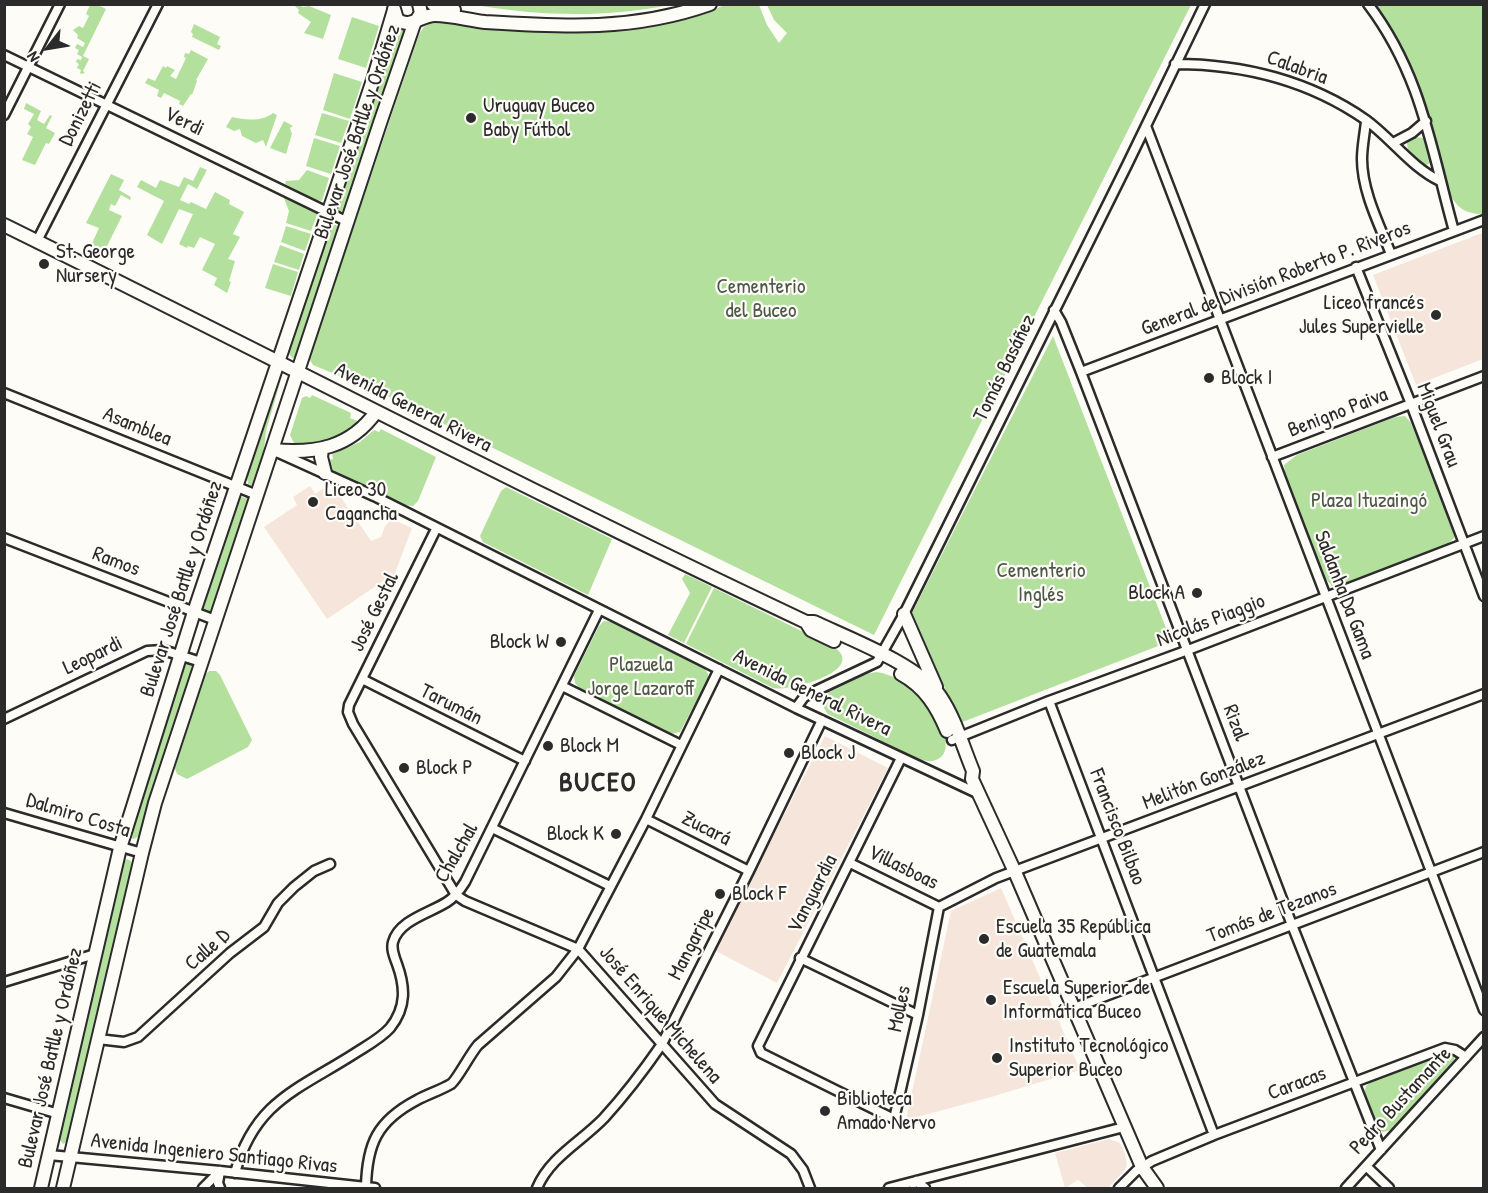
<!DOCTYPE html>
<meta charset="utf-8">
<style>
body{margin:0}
#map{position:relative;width:1488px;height:1193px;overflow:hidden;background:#fdfcf7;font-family:"Patrick Hand",sans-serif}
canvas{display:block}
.frame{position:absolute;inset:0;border:6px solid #2b2b2b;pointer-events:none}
.north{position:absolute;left:18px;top:18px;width:60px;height:60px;-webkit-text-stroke:4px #fdfcf7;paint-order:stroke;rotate:239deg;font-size:16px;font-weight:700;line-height:24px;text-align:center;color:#2b2b2b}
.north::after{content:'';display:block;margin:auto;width:21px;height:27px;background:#2b2b2b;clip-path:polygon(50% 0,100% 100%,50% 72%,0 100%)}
</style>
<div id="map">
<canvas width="1488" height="1193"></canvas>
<div class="frame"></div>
<div class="north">N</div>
</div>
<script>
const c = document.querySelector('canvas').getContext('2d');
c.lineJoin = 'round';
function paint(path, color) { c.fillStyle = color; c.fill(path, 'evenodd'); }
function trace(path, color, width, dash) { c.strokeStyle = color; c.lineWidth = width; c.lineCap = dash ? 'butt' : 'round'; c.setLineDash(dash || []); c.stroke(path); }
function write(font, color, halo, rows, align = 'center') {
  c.font = font + ' "Patrick Hand",sans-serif'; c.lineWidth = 4.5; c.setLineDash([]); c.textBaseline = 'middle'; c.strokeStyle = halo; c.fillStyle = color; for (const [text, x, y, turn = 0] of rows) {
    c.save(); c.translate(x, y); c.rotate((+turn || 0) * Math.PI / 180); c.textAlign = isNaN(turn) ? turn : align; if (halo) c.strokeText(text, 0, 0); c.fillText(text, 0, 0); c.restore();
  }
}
paint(new Path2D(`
 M1482 233 1484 237 1483 359 1416 385 1373 275Z
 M310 486 315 494 324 488 329 496 337 491 348 508 341 513 346 521 354 516 371 541 381 537 385 526 392 519 412 528 395 573 327 619 264 527 297 505 293 497Z
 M825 736 888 768 777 983 714 950Z
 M1001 888 1080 1070 991 1097 906 1120 951 911Z
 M1109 1139 1120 1143 1125 1154 1127 1165 1124 1171 1108 1188H1088L1078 1180 1065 1188 1055 1153Z`), '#f6e5db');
paint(new Path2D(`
 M90 5H98L106 9 83 56 89 59 83 71 85 73 81 74 80 73 81 70 77 68 79 64 76 62 77 59 81 60 82 57 77 54 79 50 75 48 77 44 83 47 85 43 77 38 78 35 73 30 79 26 83 28 89 16 86 14Z
 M294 5H301L302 7 309 6 331 15 323 39 304 33 311 22 298 13 299 10Z
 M475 5 669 4V5C607 18 538 16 475 5Z
 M725 5H759L767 25 779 43 787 33 774 20 767 5H1191L874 635 383 394 313 365 309 358 417 40C421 29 426 21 439 20 537 32 631 44 725 5Z
 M1374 5H1483V214C1472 214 1462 212 1455 202 1443 186 1441 161 1436 141 1424 93 1407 44 1374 5Z
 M352 17 379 26 366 68 338 59Z
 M395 22 408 26 346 209 340 212 336 206Z
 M194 24 220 37 217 44 221 46 219 50 192 37 193 34 191 32Z
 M191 50 208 59 196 80 197 81 192 95 191 94 183 106 179 104 180 101 164 93 161 98 157 96 159 90 145 83 148 78 155 81 163 66 166 68 167 66 175 70 170 76 176 79 186 58 184 57 185 53 189 54Z
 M334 73 362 82 350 119 323 110Z
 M26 103 41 111 37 120 44 124 50 115 52 116 46 128 55 133 49 144 46 143 35 165 22 160 33 137 27 134 31 127 28 124 34 114 24 109Z
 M273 113 277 115 266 147 263 140 256 143 242 136 240 129 234 131 226 127 232 117C245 120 262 122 273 113Z
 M322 113 349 121 341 143 315 135Z
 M284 121 293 126 290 128 292 134 286 154 270 148Z
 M1415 137 1423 138 1427 146 1430 163 1425 166C1416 163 1407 153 1407 143Z
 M314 138 340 146 331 174 306 166Z
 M200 167 207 170 197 189 188 184 180 200 189 204 191 202 206 209 215 192 230 200 229 204 244 212 233 234 240 237 228 259 235 261 229 281 231 282 227 293 214 285 217 278 202 270 215 244 200 237 194 248 188 246 187 248 179 244 193 214 179 209 162 244 147 235 164 201 137 187 141 180 156 188 160 180 179 187 184 177 193 181Z
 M307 170 329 178 322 201 316 200 285 184 286 181 299 180Z
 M111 174 124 180 119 190 131 197 130 200 121 195 115 206 111 204 109 210 122 216 102 256 90 248 99 228 86 223Z
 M283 196 318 212 311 231 286 223 289 211Z
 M332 225H336L339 229 297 357 292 358 288 352 329 228Z
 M286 226 311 234 305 251 281 242Z
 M280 245 304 254 299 270 274 262Z
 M273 264 298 272 291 296 265 288Z
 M1053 336 1171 641 960 723 912 613Z
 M282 376 266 431 264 449 255 482 251 485 248 484 247 477Z
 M312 395 351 413 350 418 362 423C340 440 321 445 295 445L290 435 302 398 306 396 310 398Z
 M1405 416 1411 423 1455 533 1454 538 1448 544 1339 586H1332L1325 578 1285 475 1284 465 1297 455 1395 417Z
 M381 429 436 457 418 501 413 506 404 505 334 472 329 469 325 461 333 459 332 454 360 442 374 430 379 432Z
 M506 487 612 539 588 595 483 542 480 536 501 491Z
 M241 497 247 498V504L212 612 209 614 204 612 203 609Z
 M685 574 712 587 684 643 668 635 690 593 682 579Z
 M714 588 834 647C868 670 790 692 773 688L686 644Z
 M604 621 613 622 703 666 708 674V679L680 732 671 734 580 689 575 683 574 676 599 626Z
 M188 664 192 667 191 672 139 836 134 839 131 838V833L185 665Z
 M209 671H216L220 675 252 740 248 747 187 779 177 774 174 766 205 675Z
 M876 672C892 674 909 684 921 696 932 707 956 744 941 757 932 764 924 761 914 757L828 714C807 687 858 676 876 672Z
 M127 859 131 861 132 865 68 1141 63 1144 59 1139 123 862Z
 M1449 1053 1454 1057V1060L1391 1130 1383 1132 1378 1130 1364 1094 1366 1086 1372 1081Z`), '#b4e09e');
const street = new Path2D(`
 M1368 4C1422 75 1431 149 1454 231
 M4 55 348 222
 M1175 64C1243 64 1310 81 1366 120 1392 139 1411 167 1440 181
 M4 115 60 4
 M1366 121C1365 133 1362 146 1362 159 1362 191 1379 224 1391 254
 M1146 126 1484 1010
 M1393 143 1412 133 1426 121
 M37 241 158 4
 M1356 267 1411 404 1484 596
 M1054 310 1061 322 1081 372 1292 925 1381 1150
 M1081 372 1484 220
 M4 393 257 495
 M279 453 374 496 796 708 979 794
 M1272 457 1484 376
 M436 529 349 705 348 712 353 724 456 895 465 901 578 949 715 1104 791 1154 803 1170 810 1188
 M4 538 215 620
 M362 679 525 761
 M562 686 681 745
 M1049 701 1214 1135
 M796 708 804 697 811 693 877 662 904 614 1127 165 1205 4
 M4 719 147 651 163 650 201 662
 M952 740 1049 701 1188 650 1484 536
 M901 758 758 1046 761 1053 894 1119 918 1015 939 907
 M4 813 142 853
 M646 819 749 871
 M492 828 610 886
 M850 863 939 907
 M939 907 996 878 1484 694
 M800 958 918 1015
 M4 982 95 954
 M1074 1008 1484 852
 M98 1039 124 1042 138 1037 230 953 264 927 278 903 294 887 314 871 330 864
 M4 1098 59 1114
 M49 1155 220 1171 375 1188
 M1366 1166 1389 1188
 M220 1171 218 1183 220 1188
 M235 1173C255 1100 300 1089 357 1052 368 1045 381 1038 390 1028 407 1007 405 986 397 964 394 956 391 949 393 942 399 920 430 913 447 902 455 897 460 890 465 882L599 610
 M913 1184 916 1181 925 1188
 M366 1187C367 1144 377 1121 417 1100 428 1094 441 1090 451 1084 457 1080 470 1054 478 1045L556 977 578 949 646 819 719 669
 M203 1188 220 1171
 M537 1188C550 1157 581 1142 604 1118 625 1095 644 1070 662 1044L749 871 822 720
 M889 1188 1124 1127
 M1119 1188 1136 1171 1152 1161 1214 1135 1445 1048 1455 1050 1466 1057
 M1346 1188 1484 1037`);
const secondary = new Path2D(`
 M433 4 454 10
 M394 9 397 19C410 30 420 15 435 15 451 15 468 20 485 22 564 27 634 31 710 4
 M4 225C272 357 536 495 806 622H814C848 638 919 665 940 696 955 718 963 747 973 771L972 779 1015 872 1142 1167 1157 1188
 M322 449 321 457 325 473
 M273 450C315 454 350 448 376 412
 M904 614 936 687
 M806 622 811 630 834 641
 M901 674C925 687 937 707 947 731
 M41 1188 120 848 194 612 374 77 394 10
 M63 1188 142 853 155 803 380 123 414 24 421 13 419 4`);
trace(street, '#2b2b2b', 13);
trace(secondary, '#2b2b2b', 16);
trace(street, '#fdfcf7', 8);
trace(secondary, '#fdfcf7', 12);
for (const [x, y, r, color] of [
 [471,118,6,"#2b2b2b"],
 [44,264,6,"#2b2b2b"],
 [1436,315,6,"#2b2b2b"],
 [1209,378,6,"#2b2b2b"],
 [313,502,6,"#2b2b2b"],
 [1197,593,6,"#2b2b2b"],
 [561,642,6,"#2b2b2b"],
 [548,746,6,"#2b2b2b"],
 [789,753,6,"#2b2b2b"],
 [404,768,6,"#2b2b2b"],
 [616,834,6,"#2b2b2b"],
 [720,894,6,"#2b2b2b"],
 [984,939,6,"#2b2b2b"],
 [991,1000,6,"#2b2b2b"],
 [997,1058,6,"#2b2b2b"],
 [825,1111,6,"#2b2b2b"]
]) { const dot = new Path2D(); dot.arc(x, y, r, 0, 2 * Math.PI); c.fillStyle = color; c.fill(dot); trace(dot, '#fdfcf7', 2); }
write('21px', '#2b2b2b', '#fdfcf7', [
 ["Calabria",1297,68,20],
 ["Donizetti",81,114,-63],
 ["Verdi",184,122,26],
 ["Bulevar José Batlle y Ordóñez",358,132,-71],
 ["General de División Roberto P. Riveros",1276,279,-21],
 ["Tomás Basáñez",1005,368,-64],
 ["Avenida General Rivera",413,408,27],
 ["Benigno Paiva",1338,413,-21],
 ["Miguel Grau",1438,425,69],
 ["Asamblea",137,427,22],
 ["Ramos",116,562,21],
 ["Bulevar José Batlle y Ordóñez",182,589,-72],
 ["Saldanha Da Gama",1344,595,69],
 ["José Gestal",375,612,-64],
 ["Nicolás Piaggio",1211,621,-21],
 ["Leopardi",93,656,-26],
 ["Avenida General Rivera",812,693,26],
 ["Tarumán",451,705,27],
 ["Rizal",1235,723,69],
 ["Melitón González",1204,781,-21],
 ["Dalmiro Costa",78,816,17],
 ["Francisco Bilbao",1117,827,69],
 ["Zucará",706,829,27],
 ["Chalchal",457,853,-60],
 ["Villasboas",903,868,26],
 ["Vanguardia",813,894,-63],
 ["Tomás de Tezanos",1272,913,-21],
 ["Mangaripe",692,944,-63],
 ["Calle D",208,950,-41],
 ["Molles",900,1009,-78],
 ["José Enrique Michelena",660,1015,49],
 ["Bulevar José Batlle y Ordóñez",51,1058,-77],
 ["Caracas",1297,1084,-21],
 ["Pedro Bustamante",1401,1101,-47],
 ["Avenida Ingeniero Santiago Rivas",214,1154,6]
]);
write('21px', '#2b2b2b', '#fdfcf7', [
 ["Uruguay Buceo",483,106],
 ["Baby Fútbol",483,130],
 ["St. George",56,252],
 ["Nursery",56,276],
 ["Liceo francés",1424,303,"right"],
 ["Jules Supervielle",1424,327,"right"],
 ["Block I",1221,378],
 ["Liceo 30",325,490],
 ["Cagancha",325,514],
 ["Block A",1185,593,"right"],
 ["Block W",549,642,"right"],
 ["Block M",560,746],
 ["Block J",801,753],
 ["Block P",416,768],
 ["Block K",604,834,"right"],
 ["Block F",732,894],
 ["Escuela 35 República",996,927],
 ["de Guatemala",996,951],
 ["Escuela Superior de",1003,988],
 ["Informática Buceo",1003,1012],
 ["Instituto Tecnológico",1009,1046],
 ["Superior Buceo",1009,1070],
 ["Biblioteca",837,1099],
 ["Amado Nervo",837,1123]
], 'left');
write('21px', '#4d5848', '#fdfcf7', [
 ["Cementerio",761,287],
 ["del Buceo",761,311],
 ["Plaza Ituzaingó",1369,501],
 ["Cementerio",1041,571],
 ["Inglés",1041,595],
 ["Plazuela",641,665],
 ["Jorge Lazaroff",641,689]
]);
c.letterSpacing = '1.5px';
write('bold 27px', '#2b2b2b', '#fdfcf7', [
 ["BUCEO",598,784]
]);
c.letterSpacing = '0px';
</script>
